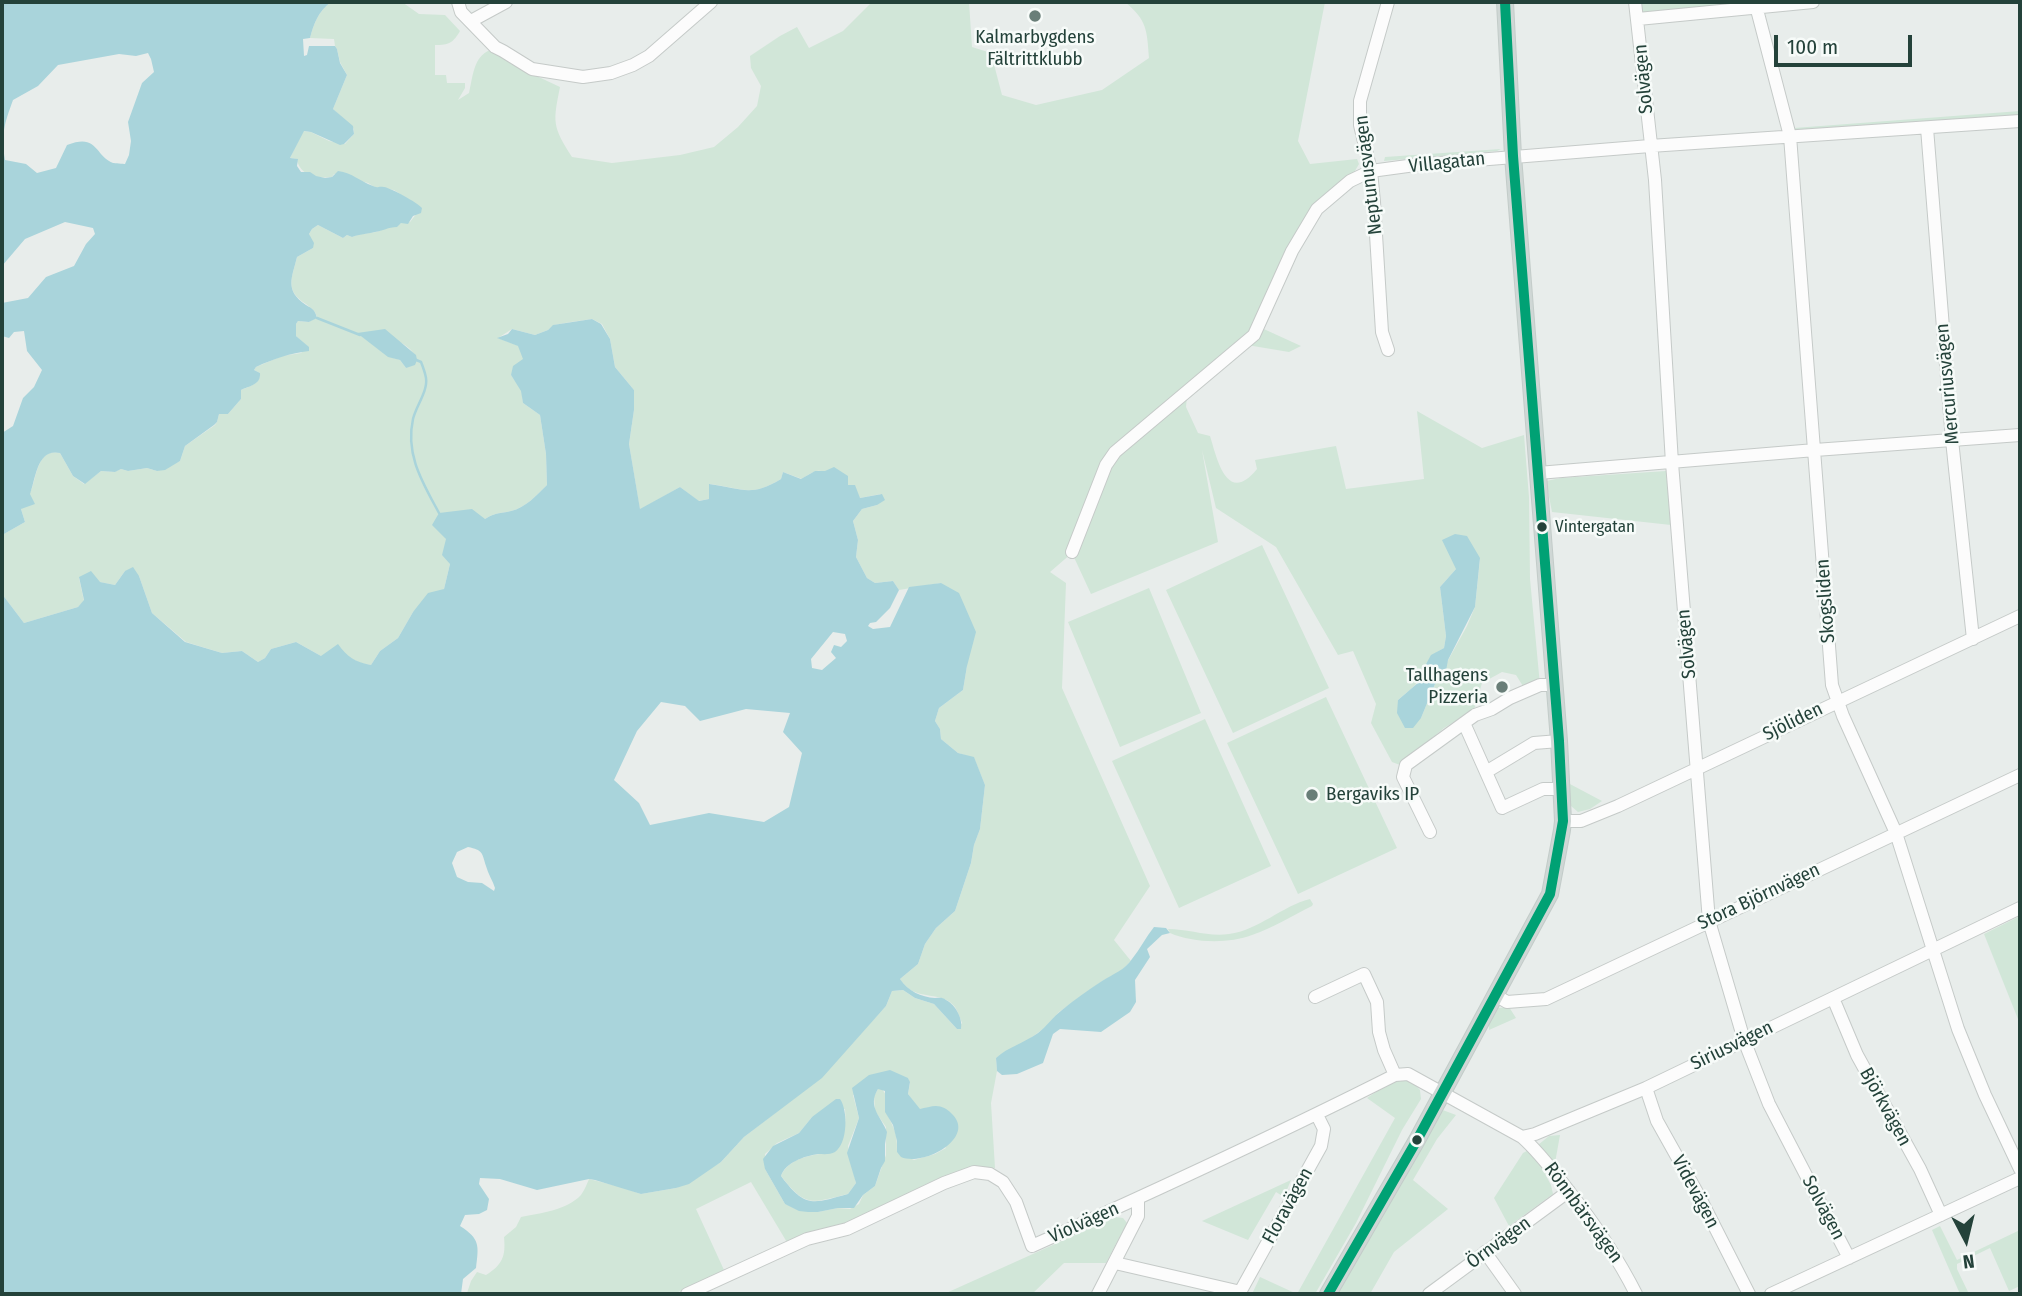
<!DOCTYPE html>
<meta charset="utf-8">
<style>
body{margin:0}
#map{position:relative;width:2022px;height:1296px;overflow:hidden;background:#e8edeb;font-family:"Fira Sans Condensed",sans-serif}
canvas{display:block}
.frame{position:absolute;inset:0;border:4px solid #24423a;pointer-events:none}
.north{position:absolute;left:1931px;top:1205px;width:70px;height:70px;-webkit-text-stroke:5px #f7fbf9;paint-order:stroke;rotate:173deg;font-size:19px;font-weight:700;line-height:28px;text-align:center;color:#24423a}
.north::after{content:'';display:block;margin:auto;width:24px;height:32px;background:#24423a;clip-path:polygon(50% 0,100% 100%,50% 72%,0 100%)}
.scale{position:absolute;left:1774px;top:35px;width:138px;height:32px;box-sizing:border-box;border:4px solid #24423a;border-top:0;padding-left:9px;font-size:21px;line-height:24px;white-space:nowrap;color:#24423a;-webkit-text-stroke:5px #f7fbf9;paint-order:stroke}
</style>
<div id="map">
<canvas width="2022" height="1296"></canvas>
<div class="frame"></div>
<div class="north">N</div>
<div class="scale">100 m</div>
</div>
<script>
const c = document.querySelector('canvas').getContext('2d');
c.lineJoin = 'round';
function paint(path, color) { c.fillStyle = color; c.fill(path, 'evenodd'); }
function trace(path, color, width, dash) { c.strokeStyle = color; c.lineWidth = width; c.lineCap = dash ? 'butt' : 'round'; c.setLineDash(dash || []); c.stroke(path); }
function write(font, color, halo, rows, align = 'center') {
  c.font = font + ' "Fira Sans Condensed",sans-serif'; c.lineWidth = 5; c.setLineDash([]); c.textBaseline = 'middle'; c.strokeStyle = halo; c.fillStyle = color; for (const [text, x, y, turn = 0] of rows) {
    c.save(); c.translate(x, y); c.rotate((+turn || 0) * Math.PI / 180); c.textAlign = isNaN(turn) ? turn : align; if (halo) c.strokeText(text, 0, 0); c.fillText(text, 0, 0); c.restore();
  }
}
paint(new Path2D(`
 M331 2H402L419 14 445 15 460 31C453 43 449 45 435 45V75H446L447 83H465V88L458 100 469 93C473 77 473 57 490 50L513 65 560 87C553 122 552 126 572 157L612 163 680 155 714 147 738 127 757 106 761 86 751 68 750 56 780 36 797 27 809 48 843 31 872 2H969L972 47 991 53 1002 95 1036 105 1102 90 1149 58C1147 30 1147 20 1125 2H1325L1298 141 1310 164 1357 159 1359 164 1352 176 1315 206 1255 325 1301 346 1289 352 1235 343 1188 385 1186 407 1198 433 1210 436C1217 459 1227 506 1257 469L1255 460 1336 446 1346 489 1424 479 1417 411 1482 448 1524 435 1529 497 1530 579 1540 685 1526 691 1516 675 1502 672 1482 683 1474 710 1444 728 1400 765 1392 762 1371 723 1376 704 1353 651 1338 655 1276 547 1216 508 1202 450 1218 542 1091 594 1072 553 1050 572 1066 583 1062 688 1150 886 1114 940 1131 961 1118 974 1104 980 1059 1012 1047 1026 1028 1040 996 1058 997 1071 991 1103 995 1168C944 1164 900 1202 855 1220 833 1230 810 1236 788 1244L751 1182 696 1209 724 1270 674 1294H469L467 1293 471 1281 477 1272 486 1275C502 1265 506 1257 504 1237L516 1227 521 1217C541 1213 567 1210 581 1195 584 1191 587 1184 589 1179L621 1187 641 1194 676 1188 721 1162 744 1137 775 1113 845 1050 886 1006 892 991 903 990 915 998 934 1004 957 1029 962 1023C960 1018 958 1012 955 1007 941 989 914 1003 900 979L918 964 925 944 936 928 955 911 971 863 974 845 980 829 985 785 974 758 958 753 941 739 940 729 935 721 939 708 963 690 967 666 941 583 899 590 893 581 875 583 867 578 856 557 858 540 853 521 862 509 877 505 881 494 860 498C851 488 831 469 817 471 812 472 806 476 802 479L783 472 781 479C750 498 743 488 710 484L709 499 698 501 680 487 640 510 629 444 634 410V390L615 367 610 339 602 324 592 319 571 322 554 325 548 330 535 335 512 329 498 338 519 346 524 359 511 375 522 391 523 403 540 415 546 454 547 485C537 495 525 508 511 511 499 514 496 512 485 519L451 513H439L446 539 450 564 444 589 413 612 398 638 380 651 371 665 360 663 346 656H321L296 642 271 649 265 658 258 662 242 651 222 653 186 642 152 613 139 576 125 571 115 585 79 578 84 601 78 607 24 623 2 594V549L4 534 25 522 21 509C25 502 29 495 32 488 37 473 39 448 60 453L73 476 84 484 101 471 114 472 121 469 128 471 147 468 157 471 180 461 185 446 215 425 217 422 219 414H228L241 399V390C250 386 260 384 260 373L254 370 256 367 282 356 301 353 308 347 296 336V324L298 321 309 322 317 317C315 310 312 309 306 304 284 290 292 278 297 257L313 248 309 234 312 229 318 225 343 238 347 235 352 237C363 232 366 234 376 232 384 230 386 226 394 227L401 223 410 222 417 213 409 200 394 190 376 188 368 183 334 174 332 177C317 179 299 175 297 159L290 158 303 131 311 132 329 141 345 144 354 134V129L333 109 347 75 340 62 337 49 335 46 334 39 310 38C314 23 318 12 331 2ZM358 333C378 337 409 337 417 360L406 368 400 360 388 356ZM1480 559 1475 607 1467 626 1435 684 1421 718 1398 700C1404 694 1416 687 1419 679 1427 663 1427 657 1444 648L1446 636 1440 587 1456 569ZM908 1078 910 1083 908 1094 946 1148 935 1154 914 1160 897 1152C897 1144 897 1136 894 1129 889 1115 883 1112 886 1095L882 1089H878L874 1096 875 1111 886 1127V1155L875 1186 863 1195 859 1204 850 1209 838 1208 818 1212 785 1204 765 1169V1154L777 1143 799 1133 812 1117 845 1109C847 1128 842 1140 830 1153 813 1154 788 1158 781 1176 806 1208 811 1203 848 1194L856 1183 848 1146 859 1118 853 1095Z
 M1640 2H1747L1746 5 1646 15 1642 11Z
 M2020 111V115L1798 133 1794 128Z
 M1501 149 1497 151 1384 161 1385 157Z
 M1666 471 1671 525 1552 512 1546 481 1561 478Z
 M1262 545 1329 688 1233 733 1166 590Z
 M1149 588 1201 713 1120 747 1068 622Z
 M1326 697 1397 848 1298 894 1227 743Z
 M1205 719 1271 866 1179 908 1112 761Z
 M1568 783 1602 801 1590 809 1578 812 1571 806Z
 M1310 899 1313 904 1312 906C1292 916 1272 928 1252 935 1228 944 1193 943 1170 933L1168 929C1189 929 1208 937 1229 934 1259 930 1282 906 1310 899Z
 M2020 916V1024L1984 934Z
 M1509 1007 1516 1018 1489 1030V1021L1498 1008Z
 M1395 1079H1410L1420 1090 1421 1099 1402 1130 1356 1223 1315 1294H1252L1260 1277 1297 1294 1395 1118 1367 1098Z
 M1440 1109 1456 1115 1437 1139 1413 1180 1448 1209 1394 1252 1370 1294H1335Z
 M1560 1135 1555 1163 1545 1174 1551 1185 1553 1194 1509 1226 1494 1198 1523 1153 1538 1145 1549 1136Z
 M1291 1180 1284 1197 1276 1192 1248 1240 1202 1221Z
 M1115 1217 1123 1218 1127 1223 1106 1263H1064L1032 1294H944Z
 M1940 1226 1957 1260 2020 1230V1286L2009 1291 1990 1248 1957 1264V1269L1969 1294H1960L1932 1230Z`), '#d1e6d8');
paint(new Path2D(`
 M2 2H331C318 12 314 23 310 38L303 39 304 56 307 55 309 46H335L337 49 340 63 347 75 333 109 353 126 354 134 344 144 340 145 311 132 304 131 290 158 298 159 297 166 301 172H310L316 176 325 178 332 177 338 171C353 173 359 181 373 186 381 189 375 186 384 187 391 188 418 203 422 208L421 213 413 216 408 224 401 223 397 227C388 227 383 231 375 232 366 234 360 234 352 237L347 235 343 238 318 225 312 229 309 234 314 243 313 248 297 257C292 278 284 290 306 305 313 309 315 310 317 318L309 322 298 321 296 324V336L309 347V351C291 353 273 359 256 367L254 370 260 373C261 385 249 386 241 390V399L228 414H219L217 422 214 425 185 446 180 461 165 470 157 471 147 468 128 471 121 469 115 472 101 471 85 484 73 476 60 453C37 448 36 478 30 494L35 504 21 509 25 522 4 534 2 549V433L13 426 23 398 34 387 42 370 27 351 24 331 14 332 9 338 2 336V303L28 298 46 277 74 266 86 244 95 234 93 228 65 222 25 239 2 266ZM148 53 151 59 154 72 142 83 128 122 131 141 129 155 125 164C124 164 114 163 113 163 94 155 98 133 67 145L56 168 37 173 26 164 5 160C1 134 4 125 13 100L38 86 58 65 119 54 136 56Z
 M592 319 601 324 610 339 615 367 634 390V410L629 444 640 509 680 487 699 501 709 499V484C742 488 750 498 781 479L783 472 801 479 815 471H825L834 467 848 476V485H855L860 498 882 494 885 500 877 505 862 509 853 521 858 540 856 557 867 578 875 583 893 581 899 590 890 608 876 622 870 623 868 626 873 629 890 627 909 587 941 583 959 593 976 632 967 666 963 690 939 708 935 721 940 729 941 739 958 753 974 757 985 785 980 829 974 845 971 863 955 911 936 928 925 944 918 964 900 979C908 991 921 997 935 998 940 998 942 997 946 1000 956 1005 963 1019 961 1029H957L934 1004 915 998 903 990 892 991 886 1006 822 1078 744 1137 721 1162 689 1184 676 1188 641 1194 595 1180 589 1179 537 1190 500 1179 480 1178 479 1184 489 1199 487 1210 479 1214 465 1215 460 1226C480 1239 479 1245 476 1268L463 1279 461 1294H2V594L24 623 78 607 84 600 79 577 91 571 100 582 115 585 125 571 133 567 139 576 152 613 185 642 222 653 242 651 258 662 265 658 271 649 296 642 321 656 338 644C347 657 355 662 371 665L380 651 398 638 413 612 428 593 444 589 450 564 442 555 446 539 432 525 439 513 472 509 485 519C496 512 499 514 511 511 525 508 537 495 547 485L546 454 540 415 523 403 521 391 511 375 513 366 523 359 518 346 497 338 508 334 512 329 535 335 548 330 553 325ZM833 632 845 634 847 641 841 647 834 645 831 652 836 658 822 670 812 668 811 659ZM661 702 685 706 700 721 746 709 790 713 783 732 802 753 789 807 764 822 709 813 650 825 639 803 614 780 637 731ZM468 847C483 850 482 853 486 866 488 874 493 881 495 888L494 891 482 883 468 882 457 877 452 863 457 852Z
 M385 329 416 355 417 360 415 365 406 368 400 360 388 357 357 333Z
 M1455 534 1467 536 1480 558 1475 607 1448 660 1445 676 1435 684 1421 718 1413 728H1405L1397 713 1398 700 1419 682 1421 673 1431 655 1444 648 1446 636 1440 587 1456 569 1442 540Z
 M1154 927 1166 928 1170 933 1162 935 1147 949 1150 957 1135 980 1136 1002 1130 1012 1101 1032 1060 1029 1053 1034 1043 1063 1017 1074 1002 1075 997 1071 996 1058C1008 1047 1024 1043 1038 1033 1047 1026 1053 1017 1062 1010 1074 1000 1088 990 1102 981 1113 974 1125 970 1132 959 1140 949 1146 937 1154 927Z
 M890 1070 908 1078 910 1082 908 1094 920 1109C925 1108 931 1106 936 1106 942 1106 947 1109 951 1113 978 1137 924 1167 901 1157L897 1152V1141L893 1125 885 1112V1091L878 1089C867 1107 881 1116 887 1132L885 1144V1161L881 1168 875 1186 863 1195 854 1208H838L818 1212H808L799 1211 785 1204 765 1169 763 1159 773 1146 799 1133 812 1117 836 1099H840C848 1110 848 1143 835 1152 830 1155 823 1154 818 1154 804 1156 785 1163 781 1176 805 1208 812 1204 848 1194L856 1183 847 1153 859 1118 852 1088 869 1075Z`), '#a9d4db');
trace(new Path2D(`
 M317 318 360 335
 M414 359 421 362C423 367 425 372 426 378 428 391 416 406 413 419 405 455 423 483 439 513`), '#a9d4db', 2.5);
const minor = new Path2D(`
 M458 2 461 12 495 47 503 51 532 69 583 77 611 73 633 65 649 56 711 2
 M1388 2 1360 101V125L1371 171 1374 202 1382 332 1388 350
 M1635 2 1655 180 1672 463 1709 921 1744 1040 1769 1104 1849 1258
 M1755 2 1790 136 1832 685 1843 716 1896 833 1958 1029 1985 1095 2020 1169
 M1638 19 1813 2
 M471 21 506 2
 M1927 128 1952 440 1973 639
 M1538 473 1815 450 2020 435
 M1072 552 1106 465 1115 452 1254 335 1292 251 1317 209 1350 181 1371 171 1415 165 1650 146 2020 121
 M1464 723 1502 808 1543 789H1562
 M1486 772 1534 743 1559 741
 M1563 821H1581L1618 806 2020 616
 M1430 832 1403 777 1406 765 1475 715 1492 709 1510 698 1540 685H1554
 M1495 995 1507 1002 1546 999 2020 775
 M1315 997 1364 974 1377 1002 1379 1032 1384 1050 1395 1075
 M1833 998 1857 1055 1920 1169 1941 1215
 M1646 1088 1657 1121 1699 1196 1749 1294
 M1522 1137C1540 1153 1553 1171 1568 1190 1594 1223 1617 1256 1636 1294
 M1485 1252 1515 1294
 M1115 1263 1241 1292
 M687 1294 807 1239 847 1229 944 1183 974 1172 990 1174 1003 1182 1016 1202 1032 1246C1155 1191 1276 1135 1395 1075L1408 1074 1522 1137 1535 1134 1646 1088 2020 908
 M1098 1294 1138 1216V1199
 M1239 1294 1321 1146 1324 1129 1317 1115
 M1429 1294 1569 1191
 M1771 1294 2020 1178`);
const major = new Path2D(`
 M1328 1294 1417 1140 1550 894 1562 830 1563 821 1559 741 1513 156 1505 2`);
trace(minor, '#c5cac8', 14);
trace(major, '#c3ccc9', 18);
trace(minor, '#fcfcfc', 12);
trace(major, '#cfd7d5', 16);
trace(new Path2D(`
 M1328 1294 1417 1140 1550 894 1563 821 1559 741 1513 156 1505 2`), '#00a174', 10);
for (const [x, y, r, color] of [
 [1035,16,7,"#697e78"],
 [1542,527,6,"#24423a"],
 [1502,687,7,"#697e78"],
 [1312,795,7,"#697e78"],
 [1417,1140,6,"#24423a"]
]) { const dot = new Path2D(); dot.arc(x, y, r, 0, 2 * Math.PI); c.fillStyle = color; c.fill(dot); trace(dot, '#f7fbf9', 2.5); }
write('17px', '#24423a', '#f7fbf9', [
 ["Vintergatan",1555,527]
], 'left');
write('19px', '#24423a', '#f7fbf9', [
 ["Kalmarbygdens",1035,38],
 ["Fältrittklubb",1035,60],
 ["Tallhagens",1488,676,"right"],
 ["Pizzeria",1488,698,"right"],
 ["Bergaviks IP",1326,795,"left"]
]);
write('19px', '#24423a', '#f7fbf9', [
 ["Solvägen",1644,79,-95],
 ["Villagatan",1447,163,-6],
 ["Neptunusvägen",1369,175,-97],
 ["Mercuriusvägen",1948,384,-95],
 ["Skogsliden",1826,601,-94],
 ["Solvägen",1687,644,-95],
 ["Sjöliden",1793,722,-26],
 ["Stora Björnvägen",1759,897,-25],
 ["Siriusvägen",1732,1046,-26],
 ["Björkvägen",1885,1107,61],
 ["Videvägen",1695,1192,62],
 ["Floravägen",1288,1206,-61],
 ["Solvägen",1823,1208,62],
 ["Rönnbärsvägen",1583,1213,54],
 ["Violvägen",1084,1223,-24],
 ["Örnvägen",1499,1243,-36]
]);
</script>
